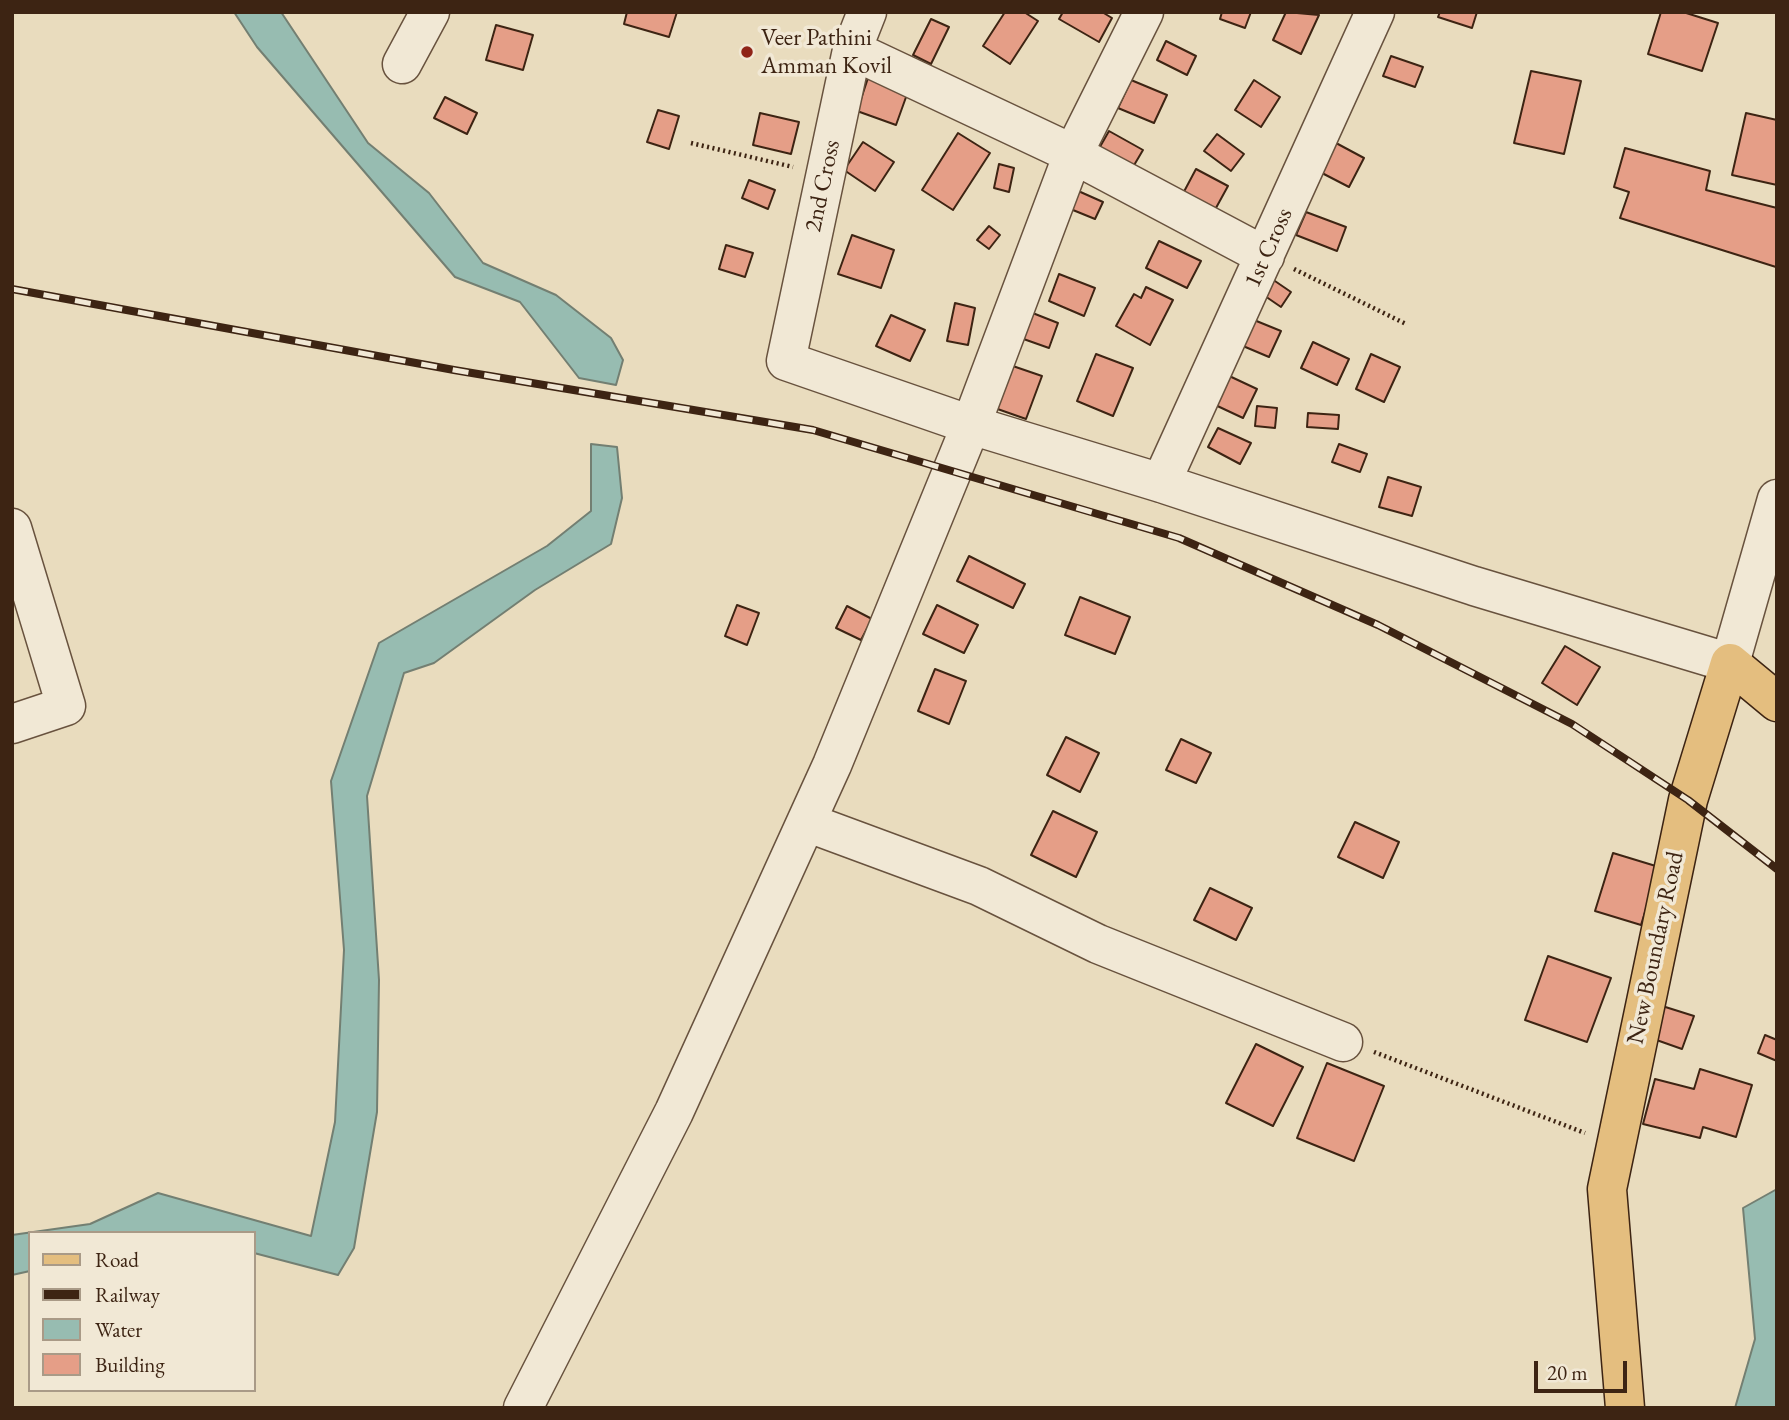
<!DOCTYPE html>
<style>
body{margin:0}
#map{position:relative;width:1789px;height:1420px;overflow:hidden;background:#e9dcbe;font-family:"EB Garamond",serif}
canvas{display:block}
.frame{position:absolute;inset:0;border:14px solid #3d2413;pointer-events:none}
.legend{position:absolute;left:28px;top:1231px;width:228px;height:161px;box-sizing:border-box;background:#f1e8d5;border:2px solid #a99a87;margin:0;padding:9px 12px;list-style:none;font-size:21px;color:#3d2413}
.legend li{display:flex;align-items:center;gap:14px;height:35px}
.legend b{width:35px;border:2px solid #a99a87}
.scale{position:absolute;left:1534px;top:1361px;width:93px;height:32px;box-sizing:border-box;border:4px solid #3d2413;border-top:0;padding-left:9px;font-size:21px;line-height:24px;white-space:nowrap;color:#3d2413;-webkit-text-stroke:5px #f1e8d5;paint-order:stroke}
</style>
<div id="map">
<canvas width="1789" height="1420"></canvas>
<div class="frame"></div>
<ul class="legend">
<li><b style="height:9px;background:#e4be7f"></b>Road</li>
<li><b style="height:9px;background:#3d2413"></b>Railway</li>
<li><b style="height:19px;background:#97bcb1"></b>Water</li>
<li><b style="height:19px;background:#e59e87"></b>Building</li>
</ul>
<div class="scale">20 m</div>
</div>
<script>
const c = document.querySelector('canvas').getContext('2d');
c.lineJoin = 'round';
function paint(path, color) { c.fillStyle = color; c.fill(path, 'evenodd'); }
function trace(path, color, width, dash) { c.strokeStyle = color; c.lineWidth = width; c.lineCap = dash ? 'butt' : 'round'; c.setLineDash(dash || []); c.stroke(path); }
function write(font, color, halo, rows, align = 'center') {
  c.font = font + ' "EB Garamond",serif'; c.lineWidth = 7; c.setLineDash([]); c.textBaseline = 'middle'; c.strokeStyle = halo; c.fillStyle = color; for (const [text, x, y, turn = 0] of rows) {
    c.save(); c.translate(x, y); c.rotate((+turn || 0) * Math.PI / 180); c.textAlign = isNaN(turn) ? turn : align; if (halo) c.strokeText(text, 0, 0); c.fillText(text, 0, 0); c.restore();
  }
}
const water = new Path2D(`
 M234 12H281L368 143 429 193 483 263 556 295 611 338 623 360 616 385 579 378 520 302 455 277 257 47Z
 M591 444 617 447 622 498 611 544 535 590 434 663 404 673 367 796 379 980 377 1112 354 1248 338 1275 254 1253V1233H30V1271L12 1275V1235L90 1224 158 1193 311 1236 335 1122 344 950 331 781 379 643 547 546 591 511Z
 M1777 1189V1408H1735L1755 1339 1743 1208Z`);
paint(water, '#97bcb1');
trace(water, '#737f72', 2);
const building = new Path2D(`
 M627 12H677L669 37 624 24Z
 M1005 12H1024L1038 21 1010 64 983 46Z
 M1063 12H1102L1112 18 1099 42 1059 19Z
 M1222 12H1251L1245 28 1220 19Z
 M1286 12 1319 15 1301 54 1273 40Z
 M1440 12H1477L1472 28 1438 17Z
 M1661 12H1683L1718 23 1702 71 1648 54Z
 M931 19 949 27 931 64 913 55Z
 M496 25 533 35 523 70 486 60Z
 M1166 41 1196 56 1187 75 1157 60Z
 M1391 56 1423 67 1415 87 1383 76Z
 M1531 71 1581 81 1564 154 1514 143Z
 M870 72 910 86 896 125 857 111Z
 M1131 80 1167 95 1154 123 1118 108Z
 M1254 80 1280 97 1261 127 1235 110Z
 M445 97 477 113 467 134 434 118Z
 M658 110 679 116 669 149 647 142Z
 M760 113 799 122 791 154 753 145Z
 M1746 113 1777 120V185L1732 175Z
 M1109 131 1143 150 1130 172 1097 152Z
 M958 133 990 153 953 210 922 190Z
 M1217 134 1244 154 1231 171 1204 151Z
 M863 142 894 162 875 191 844 170Z
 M1336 143 1364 158 1349 187 1320 172Z
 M1625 148 1710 171 1706 190 1777 208 1776 267 1620 218 1629 192 1614 187Z
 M999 164 1014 168 1009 192 994 188Z
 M1196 169 1228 186 1211 217 1179 201Z
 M749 180 775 190 768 209 742 198Z
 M1076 190 1103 202 1095 219 1068 208Z
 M1306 212 1346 227 1337 251 1296 235Z
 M989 226 1000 235 989 249 977 240Z
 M852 235 894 250 881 288 838 274Z
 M1159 241 1201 261 1187 288 1146 268Z
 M726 245 753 253 745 277 719 269Z
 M1059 274 1095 288 1084 316 1049 301Z
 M1272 279 1291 292 1281 307 1262 294Z
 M1146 287 1173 300 1150 345 1116 326 1134 294 1141 298Z
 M955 303 975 308 968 345 947 341Z
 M1025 310 1058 323 1049 348 1015 336Z
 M891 315 925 330 910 361 876 346Z
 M1254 320 1281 331 1269 357 1243 346Z
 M1313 342 1349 359 1337 385 1301 368Z
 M1096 354 1133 368 1113 416 1077 401Z
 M1371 354 1400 367 1384 402 1356 389Z
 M1004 363 1042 376 1026 419 989 406Z
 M1225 374 1257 389 1243 418 1211 403Z
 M1257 406 1277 408 1275 428 1255 426Z
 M1308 413 1339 415 1338 429 1307 427Z
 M1218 428 1251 443 1240 464 1208 447Z
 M1339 444 1367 454 1360 472 1332 462Z
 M1388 477 1421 487 1412 516 1379 507Z
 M969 556 1025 584 1013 608 957 581Z
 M1080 597 1130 617 1115 654 1065 635Z
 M737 605 759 613 747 645 725 636Z
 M937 605 978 625 964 653 923 634Z
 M847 606 872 619 861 640 836 628Z
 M1565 646 1600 667 1577 705 1542 683Z
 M935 669 966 681 949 724 918 711Z
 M1066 737 1099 753 1080 792 1047 775Z
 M1181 739 1211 753 1196 783 1166 770Z
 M1053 811 1097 832 1076 877 1031 855Z
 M1355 822 1399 842 1383 878 1338 857Z
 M1613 853 1659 867 1641 925 1595 911Z
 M1210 888 1252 908 1236 940 1194 920Z
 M1548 956 1611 978 1587 1042 1525 1020Z
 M1659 1005 1694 1016 1682 1049 1648 1037Z
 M1765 1035 1777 1040V1061L1758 1053Z
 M1256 1044 1303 1067 1273 1126 1226 1103Z
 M1327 1063 1384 1086 1354 1161 1297 1138Z
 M1700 1069 1752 1085 1736 1137 1703 1127 1700 1138 1643 1124 1655 1079 1694 1089Z`);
paint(building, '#e59e87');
trace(building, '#3d2413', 2);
const minor = new Path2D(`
 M867 12 852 50 786 361 971 425 1161 483 1474 586 1730 663 1777 499
 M852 50 1073 154 1265 256
 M402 64 430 12
 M1161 483 1375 12
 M12 528 66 706 12 724
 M806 822 979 886 1098 944 1343 1042
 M523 1408 674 1112 832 765 971 425 1073 154 1144 12`);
const major = new Path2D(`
 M1625 1408 1607 1189 1688 800 1730 663 1777 702`);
trace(minor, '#68523e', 41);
trace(major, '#3d2413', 41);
trace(new Path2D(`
 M691 143 793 167
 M1294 269 1406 324
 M1374 1052 1585 1133`), '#3d2413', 4.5, [2, 3.5]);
trace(minor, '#f1e8d5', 38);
trace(major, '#e4be7f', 38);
const rail = new Path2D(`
 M12 289 454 370 813 430 1179 538 1378 625 1572 724 1688 800 1777 869`);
trace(rail, '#3d2413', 8);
trace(rail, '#f1e8d5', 5, [16]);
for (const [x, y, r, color] of [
 [747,52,7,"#8f2418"]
]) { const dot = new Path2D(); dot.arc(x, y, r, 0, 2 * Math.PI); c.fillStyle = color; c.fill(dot); trace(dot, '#f1e8d5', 2.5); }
write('24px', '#3d2413', '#f1e8d5', [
 ["Veer Pathini",761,38],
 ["Amman Kovil",761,66]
], 'left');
write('24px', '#3d2413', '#f1e8d5', [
 ["2nd Cross",823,186,-78],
 ["1st Cross",1269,248,-66],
 ["New Boundary Road",1656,948,-78]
]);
</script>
